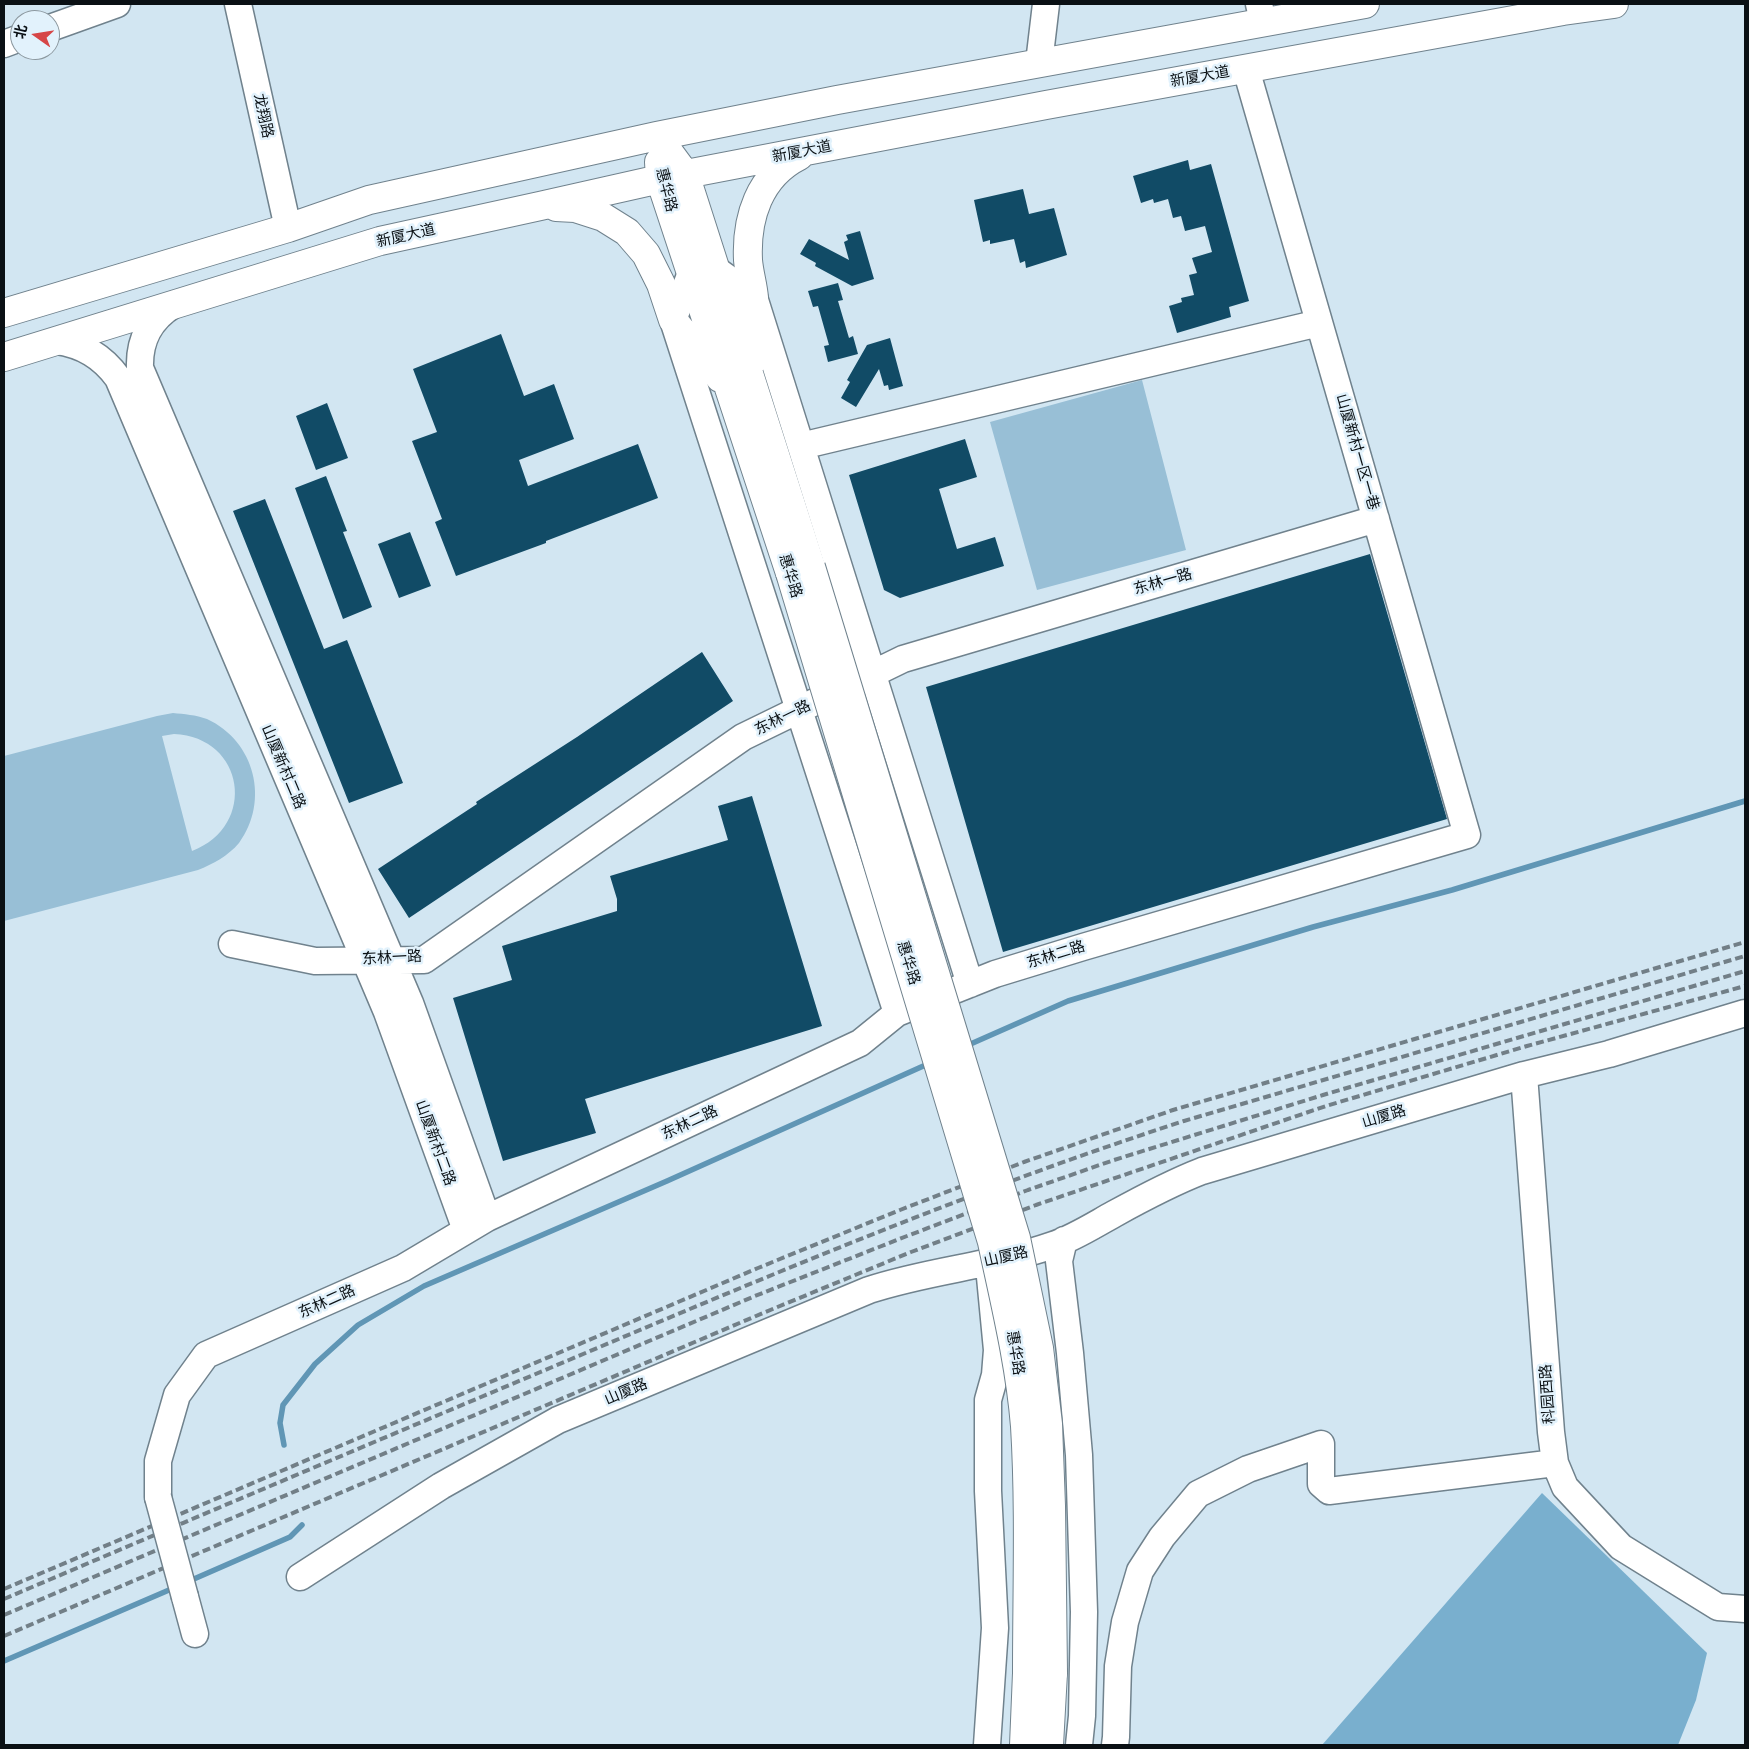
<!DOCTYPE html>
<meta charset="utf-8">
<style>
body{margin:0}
#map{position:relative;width:1749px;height:1749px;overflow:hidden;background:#d2e6f2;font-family:"Fira Sans Condensed","Noto Sans SC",sans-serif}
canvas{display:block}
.frame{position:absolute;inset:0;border:5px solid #0a1014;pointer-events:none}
.north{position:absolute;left:10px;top:10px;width:50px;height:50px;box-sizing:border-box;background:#e2f2fc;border:1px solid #8c989f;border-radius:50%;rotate:283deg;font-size:14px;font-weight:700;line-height:20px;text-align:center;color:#0a1014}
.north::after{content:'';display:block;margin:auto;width:18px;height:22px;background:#d64647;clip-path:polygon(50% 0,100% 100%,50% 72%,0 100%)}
</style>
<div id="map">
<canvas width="1749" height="1749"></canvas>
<div class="frame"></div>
<div class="north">北</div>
</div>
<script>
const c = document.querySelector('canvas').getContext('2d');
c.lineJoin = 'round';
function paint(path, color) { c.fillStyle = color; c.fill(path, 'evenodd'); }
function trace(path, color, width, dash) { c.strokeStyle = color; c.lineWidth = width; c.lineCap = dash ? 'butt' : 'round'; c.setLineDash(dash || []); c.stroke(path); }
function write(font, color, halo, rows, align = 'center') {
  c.font = font + ' "Fira Sans Condensed","Noto Sans SC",sans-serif'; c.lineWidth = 5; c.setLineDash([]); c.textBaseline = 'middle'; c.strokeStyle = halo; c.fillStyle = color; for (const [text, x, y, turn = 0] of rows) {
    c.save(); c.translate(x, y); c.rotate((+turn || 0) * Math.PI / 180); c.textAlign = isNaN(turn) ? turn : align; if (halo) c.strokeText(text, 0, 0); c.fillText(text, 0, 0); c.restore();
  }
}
paint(new Path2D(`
 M1142 380 1186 550 1037 590 990 422Z
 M173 713C184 714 196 715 207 719 255 741 270 801 239 843 228 856 213 864 198 870L4 921V756L157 716ZM174 734C245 737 258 826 192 851L162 736Z`), '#98bfd6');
paint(new Path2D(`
 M1542 1493 1707 1653 1696 1700 1678 1745H1322Z`), '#79afce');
trace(new Path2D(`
 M966 1046 1068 1001 1313 927 1452 890 1745 801
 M284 1445 280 1423 283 1405 315 1364 358 1325 424 1286 667 1181 930 1063
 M187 1582 290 1537 302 1525
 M4 1661 176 1587`), '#6096b5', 5.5);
paint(new Path2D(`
 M1188 160 1190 170 1211 164 1249 301 1229 307 1231 317 1177 333 1169 306 1182 302 1181 298 1194 295 1189 275 1197 273 1192 258 1212 252 1205 226 1185 231 1181 216 1173 218 1168 199 1154 203 1153 199 1141 203 1133 176Z
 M1023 189 1029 214 1054 208 1067 255 1026 268 1025 261 1020 263 1014 239 990 244V240L983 242 974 200Z
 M860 231 874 279 852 286 815 266 816 263 800 254 809 239 849 260 844 242 848 240 846 235Z
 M838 283 843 300 838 301 849 338 853 336 858 354 828 362 824 346 829 345 818 306 813 307 808 291Z
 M501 334 524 396 554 384 574 439 519 460 528 486 638 444 658 498 546 541V543L456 576 435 522 442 519 412 441 437 432 413 369Z
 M890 338 903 386 889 390 888 385 884 386 879 369 856 407 841 398 850 382 847 380 867 345Z
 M327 403 348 458 316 470 296 416Z
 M965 439 977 477 939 489 957 549 995 537 1004 566 900 598 884 590 849 475Z
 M326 476 347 531 343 532 372 607 343 619 295 488Z
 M265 499 324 649 347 640 403 783 349 803 233 511Z
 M410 532 431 586 399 598 378 544Z
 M1370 554 1447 819 1003 952 926 687Z
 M702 652 733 701 409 918 378 869 477 804 476 802 577 737Z
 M752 796 822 1026 585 1099 596 1133 503 1161 453 998 512 980 502 946 617 911V899L610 876 728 840 718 806Z`), '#114b66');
const minor = new Path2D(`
 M238 4 288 228
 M1259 4 1263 22
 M50 28 117 4
 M4 44 20 38
 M1039 63 1046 4
 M715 269 754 297 970 984
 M691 273 673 320 897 1013
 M173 305C149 320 139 341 140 368L410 1003 487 1218
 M56 341C83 345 102 356 118 378L387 1012 466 1230
 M801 446 1319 323
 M232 944 315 961 424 960 743 737 903 659 1376 519
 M1524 1075 1551 1432 1555 1463 1565 1487 1621 1547 1718 1607 1745 1609
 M1064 1240 1059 1261 1070 1353 1079 1455 1084 1612 1082 1716 1079 1745
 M158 1497V1461L177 1395 206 1355 403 1268 487 1218 860 1043 897 1013 995 974 1083 947 1467 835 1246 69
 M300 1577 441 1486 558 1420 869 1290C929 1270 993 1266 1053 1245 1074 1238 1094 1225 1114 1214 1143 1198 1171 1183 1202 1171L1524 1075 1609 1054 1745 1013
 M185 1597 195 1634
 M987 1745 995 1628 988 1491V1400L995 1375 997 1350 990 1277
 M1115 1745 1116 1737 1118 1666 1125 1622 1140 1571 1162 1537 1198 1494 1248 1469 1321 1444V1484L1329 1491 1555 1463`);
const major = new Path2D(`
 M657 136 685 174 811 567
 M659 162 660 179 790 573
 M556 207 575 208 603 217 627 232 646 254 661 284 673 320 720 378
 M4 313 288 228 369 200 657 136 837 100 1365 4
 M4 357 380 241 540 206 660 179 1046 105 1563 11 1614 4
 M753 360C753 340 755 319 754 298 753 285 749 273 748 260 746 218 759 176 799 156
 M1024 1745 1027 1673
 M1049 1745 1053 1673`);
trace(minor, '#70828d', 29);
trace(major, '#70828d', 30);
trace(minor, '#fff', 26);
trace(major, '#fff', 28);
trace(new Path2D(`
 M4 1589 758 1268 900 1210 1024 1162 1173 1110 1745 942
 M4 1599C192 1519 381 1439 569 1360 772 1274 974 1189 1184 1121L1745 956
 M4 1615 755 1296 907 1236 1028 1190 1114 1160 1323 1095 1745 971
 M4 1636 763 1313 911 1252 1036 1205 1326 1106 1527 1046 1745 986`), '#727f87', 4, [8, 4]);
const minorBridge = new Path2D(`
 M158 1497 185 1597`);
const majorBridge = new Path2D(`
 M811 567 1016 1238 1039 1348 1048 1424 1051 1506 1053 1673
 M790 573 992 1242C1005 1303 1020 1364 1025 1426 1030 1508 1027 1591 1027 1673`);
trace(minorBridge, '#70828d', 29, []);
trace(majorBridge, '#70828d', 30, []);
trace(minorBridge, '#fff', 26);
trace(majorBridge, '#fff', 28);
write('15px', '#0a1014', '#e2f2fc', [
 ["新厦大道",1200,77,-10],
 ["龙翔路",263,116,78],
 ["新厦大道",802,152,-11],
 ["惠华路",666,190,76],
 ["新厦大道",406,236,-13],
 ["山厦新村一区一巷",1357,452,74],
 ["惠华路",790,576,73],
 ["东林一路",1163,582,-16],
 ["东林一路",783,718,-26],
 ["山厦新村二路",283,767,67],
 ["东林二路",1056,955,-17],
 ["东林一路",392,958,-3],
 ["惠华路",908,963,73],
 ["山厦路",1384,1117,-17],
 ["东林二路",690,1123,-25],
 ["山厦新村二路",435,1143,70],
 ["山厦路",1006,1257,-13],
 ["东林二路",327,1302,-24],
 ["惠华路",1015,1353,81],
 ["山厦路",626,1392,-23],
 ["科园西路",1548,1394,-94]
]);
</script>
